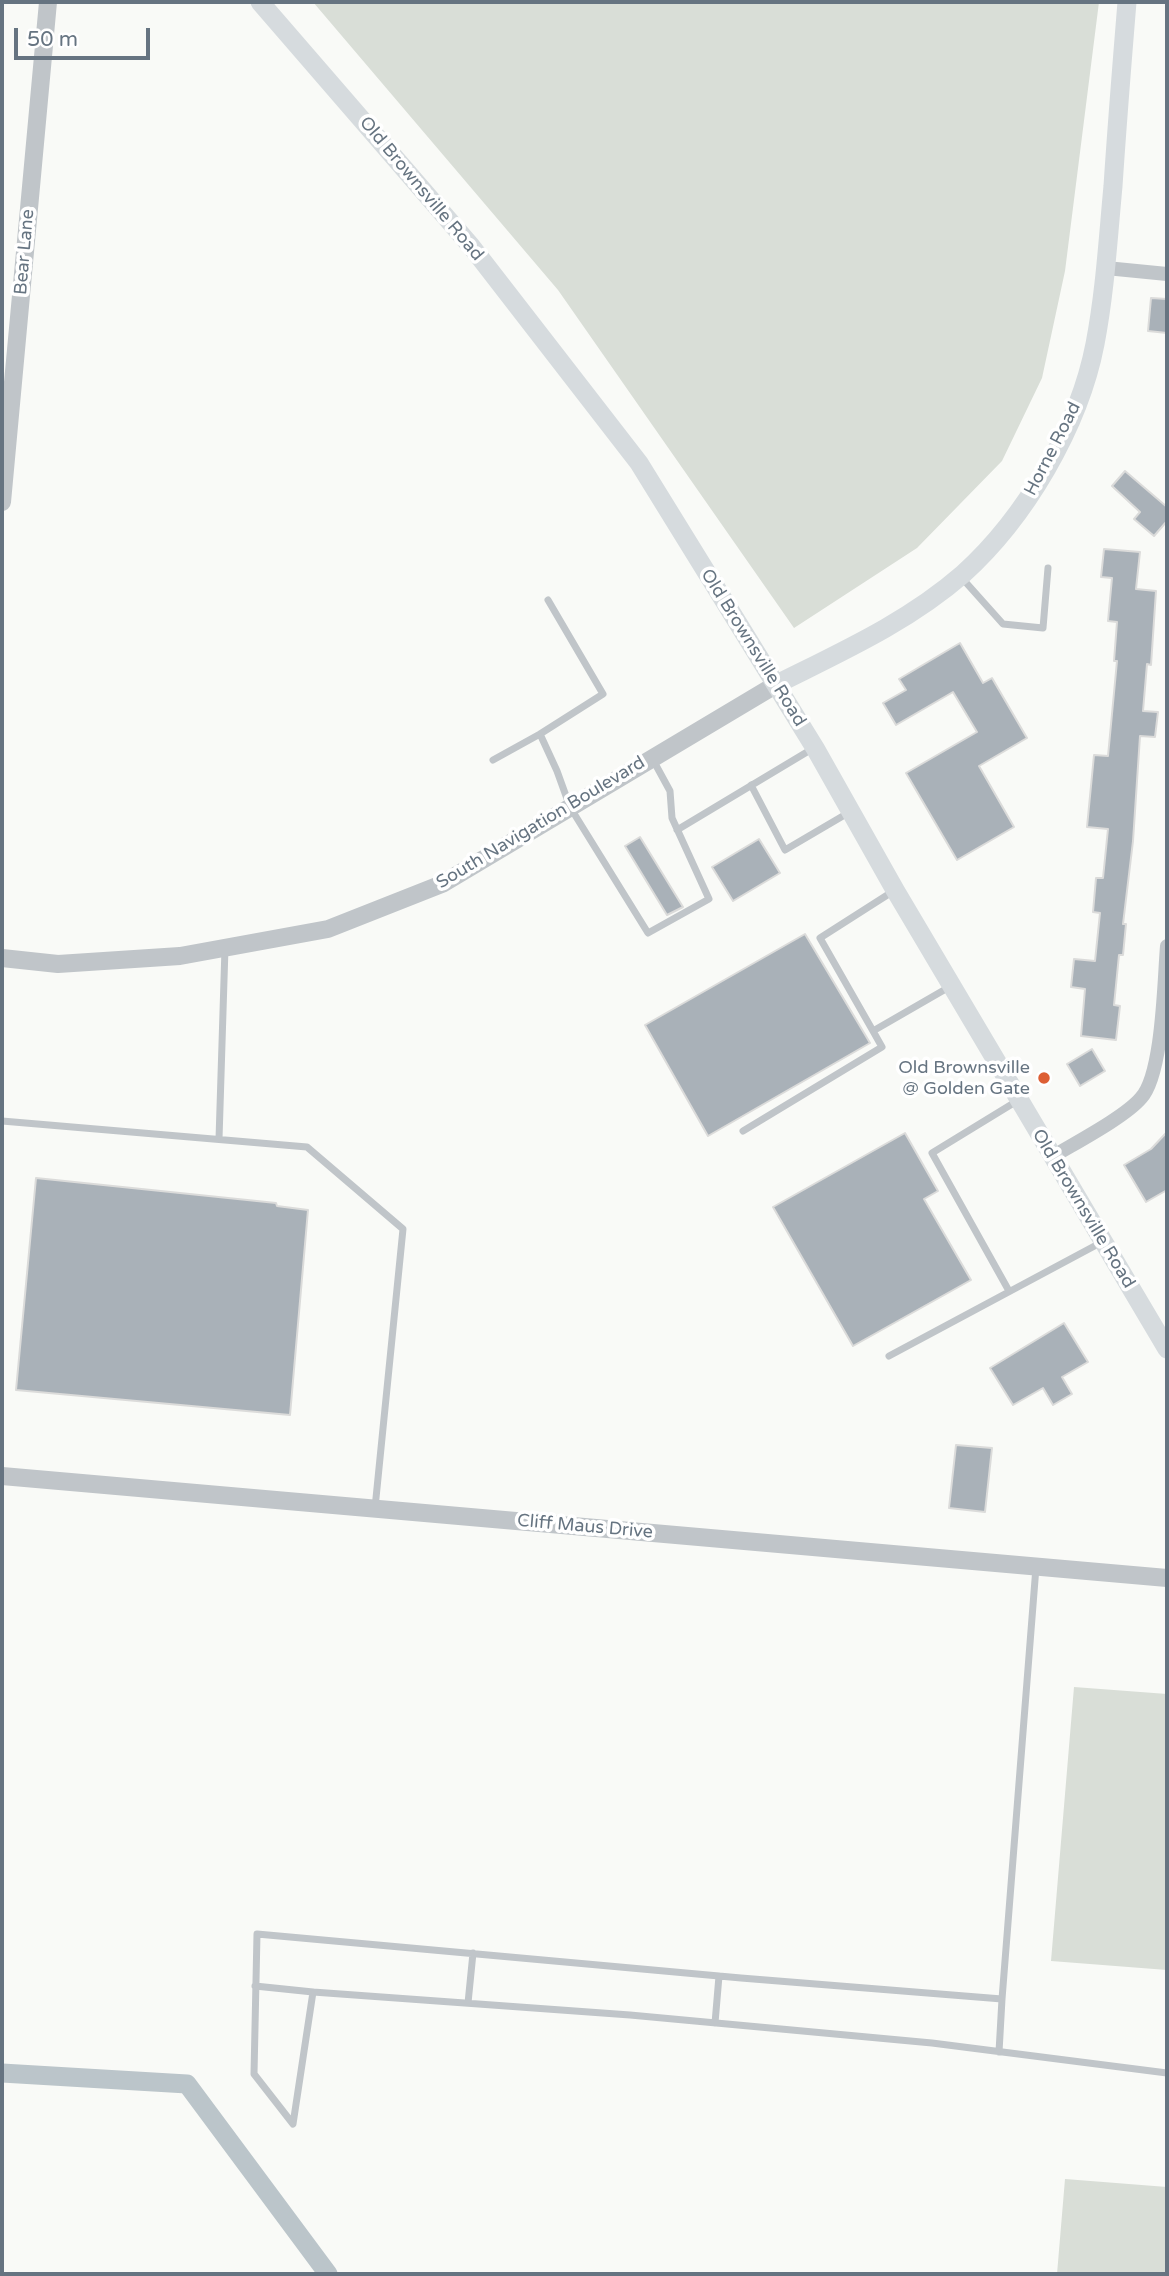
<!DOCTYPE html>
<style>
body{margin:0}
#map{position:relative;width:1169px;height:2276px;overflow:hidden;background:#f9faf7;font-family:"Varela Round",sans-serif}
canvas{display:block}
.frame{position:absolute;inset:0;border:4px solid #667481;pointer-events:none}
.scale{position:absolute;left:14px;top:28px;width:136px;height:32px;box-sizing:border-box;border:4px solid #667481;border-top:0;padding-left:9px;font-size:21px;line-height:24px;white-space:nowrap;color:#667481;-webkit-text-stroke:5px #fff;paint-order:stroke}
</style>
<div id="map">
<canvas width="1169" height="2276"></canvas>
<div class="frame"></div>
<div class="scale">50 m</div>
</div>
<script>
const c = document.querySelector('canvas').getContext('2d');
c.lineJoin = 'round';
function paint(path, color) { c.fillStyle = color; c.fill(path, 'evenodd'); }
function trace(path, color, width, dash) { c.strokeStyle = color; c.lineWidth = width; c.lineCap = dash ? 'butt' : 'round'; c.setLineDash(dash || []); c.stroke(path); }
function write(font, color, halo, rows, align = 'center') {
  c.font = font + ' "Varela Round",sans-serif'; c.lineWidth = 7; c.setLineDash([]); c.textBaseline = 'middle'; c.strokeStyle = halo; c.fillStyle = color; for (const [text, x, y, turn = 0] of rows) {
    c.save(); c.translate(x, y); c.rotate((+turn || 0) * Math.PI / 180); c.textAlign = isNaN(turn) ? turn : align; if (halo) c.strokeText(text, 0, 0); c.fillText(text, 0, 0); c.restore();
  }
}
paint(new Path2D(`
 M313 2H1099L1065 271 1042 378 1002 461 917 548 794 628 558 290Z
 M1074 1687 1167 1694V1970L1051 1961Z
 M1065 2179 1167 2187V2274H1057Z`), '#d9ded7');
trace(new Path2D(`
 M2 2073 187 2084 328 2274`), '#bbc5ca', 19);
const building = new Path2D(`
 M1151 298 1167 299V333L1148 331Z
 M1125 471 1167 507V521L1154 536 1134 519 1140 512 1112 486Z
 M1104 549 1140 552 1136 589 1156 591 1151 665 1147 664 1143 711 1158 712 1155 737 1140 736 1133 841 1123 924H1126L1123 955H1119L1114 1005 1120 1006 1116 1040 1081 1036 1085 989 1071 987 1074 959 1095 961 1100 913 1093 912 1096 878H1103L1108 829 1087 827 1094 755 1108 756 1117 661H1114L1117 622 1108 621 1112 578 1101 577Z
 M960 643 983 683 992 678 1027 738 979 766 1014 827 957 860 906 773 977 732 953 692 896 725 883 703 906 690 899 679Z
 M640 837 683 907 667 915 625 846Z
 M759 839 780 873 733 901 712 867Z
 M805 934 870 1043 708 1136 645 1025Z
 M1092 1049 1105 1071 1080 1086 1067 1064Z
 M1167 1132V1190L1146 1202 1124 1165 1151 1149Z
 M905 1133 938 1191 924 1199 971 1280 853 1346 773 1207Z
 M36 1178 276 1203 277 1206 308 1210 290 1415 16 1390Z
 M1064 1323 1088 1362 1062 1377 1072 1394 1053 1405 1043 1388 1013 1405 990 1368Z
 M956 1445 992 1448 985 1512 949 1508Z`);
paint(building, '#a9b1b8');
trace(building, '#dbdbda', 2);
trace(new Path2D(`
 M961 577 1003 624 1043 628 1048 568
 M540 734 603 694 548 600
 M493 760 540 734 557 771 570 807 648 933 709 899 672 818 670 791 652 758
 M751 785 785 850 848 813
 M677 830 812 749
 M892 892 820 938 873 1031 951 986
 M2 1121 307 1147 403 1229 375 1508
 M743 1131 882 1047 873 1031
 M219 1139 225 948
 M1009 1291 932 1153 1017 1101
 M889 1356 1102 1242
 M1036 1567 1002 1999 741 1978 257 1934 254 2074 293 2124 313 1992 630 2015 932 2043 1167 2073
 M255 1986 313 1992
 M468 2003 473 1953
 M715 2023 719 1976
 M999 2052 1002 1999`), '#c0c5c9', 7);
trace(new Path2D(`
 M1106 268 1167 274
 M1052 1157C1075 1143 1125 1117 1141 1098 1163 1074 1164 981 1167 946`), '#c0c5c9', 14);
trace(new Path2D(`
 M2 502 48 2
 M2 958 58 964 180 956 328 929 442 884 777 684
 M2 1476 1167 1578`), '#c0c5c9', 18);
trace(new Path2D(`
 M260 2 471 246 639 463 815 748 895 890 1167 1349
 M777 684C841 652 908 622 963 574 1025 518 1079 427 1095 344 1105 292 1108 239 1113 186 1117 125 1122 63 1127 2`), '#d6dbde', 19);
for (const [x, y, r, color] of [
 [1044,1078,7,"#dd5f34"]
]) { const dot = new Path2D(); dot.arc(x, y, r, 0, 2 * Math.PI); c.fillStyle = color; c.fill(dot); trace(dot, '#fff', 2.5); }
write('18px', '#667481', '#fff', [
 ["Old Brownsville Road",421,189,50],
 ["Bear Lane",25,252,-85],
 ["Horne Road",1053,449,-63],
 ["Old Brownsville Road",753,648,58],
 ["South Navigation Boulevard",541,823,-31],
 ["Old Brownsville Road",1083,1209,59],
 ["Cliff Maus Drive",585,1527,5]
]);
write('18px', '#667481', '#fff', [
 ["Old Brownsville",1030,1068],
 ["@ Golden Gate",1030,1089]
], 'right');
</script>
